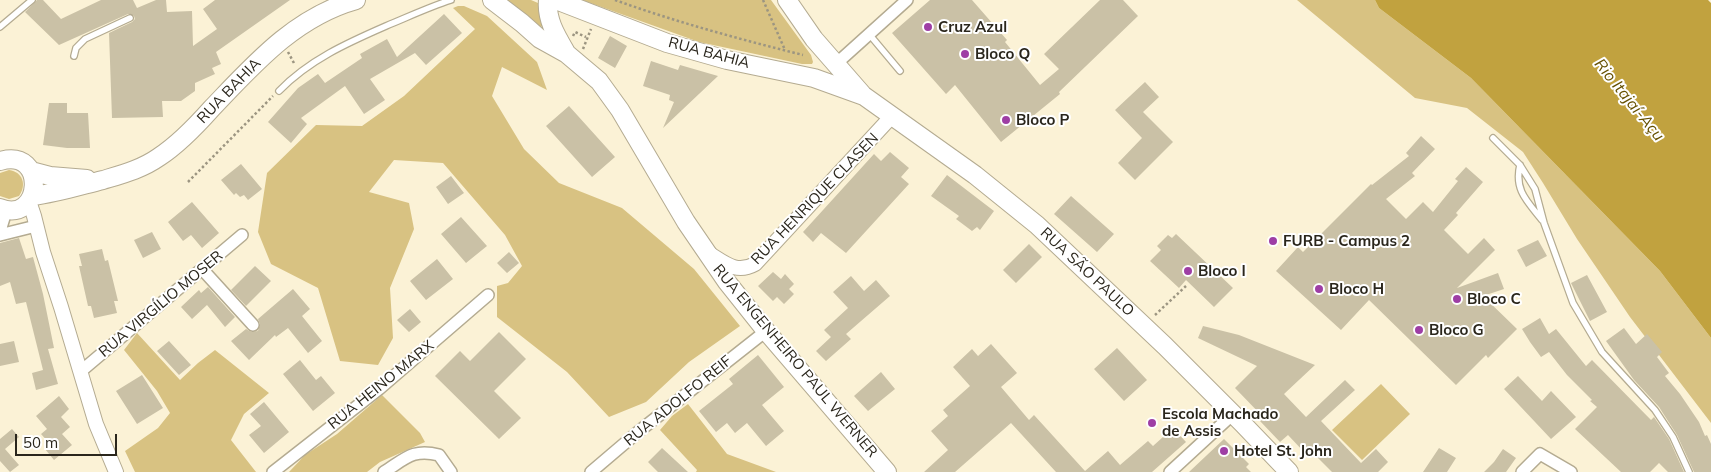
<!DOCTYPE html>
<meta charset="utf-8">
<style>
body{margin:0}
#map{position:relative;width:1711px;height:472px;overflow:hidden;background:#fbf2d6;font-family:Mulish,sans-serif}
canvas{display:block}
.scale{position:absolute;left:15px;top:434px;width:102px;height:22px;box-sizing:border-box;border:2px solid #2a261c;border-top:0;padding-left:6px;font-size:15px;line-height:18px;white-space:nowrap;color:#2a261c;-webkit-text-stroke:4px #fff;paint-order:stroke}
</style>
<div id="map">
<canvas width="1711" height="472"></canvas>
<div class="scale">50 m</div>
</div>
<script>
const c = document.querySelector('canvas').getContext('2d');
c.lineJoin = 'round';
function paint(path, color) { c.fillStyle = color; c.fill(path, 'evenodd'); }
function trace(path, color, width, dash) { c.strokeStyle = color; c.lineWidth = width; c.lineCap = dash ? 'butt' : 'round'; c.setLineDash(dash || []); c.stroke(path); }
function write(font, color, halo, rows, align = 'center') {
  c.font = font + ' Mulish,sans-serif'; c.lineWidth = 4; c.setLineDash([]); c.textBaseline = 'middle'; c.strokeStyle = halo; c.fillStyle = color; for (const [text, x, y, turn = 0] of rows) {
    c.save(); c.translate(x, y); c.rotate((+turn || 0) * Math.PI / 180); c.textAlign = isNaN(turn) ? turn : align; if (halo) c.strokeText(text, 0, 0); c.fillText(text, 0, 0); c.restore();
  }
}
paint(new Path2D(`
 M500 0H531L538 3 543 26 535 29Z
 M582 0H771L811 55 813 62 812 64H802L699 42Z
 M1297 0H1375L1379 8 1471 78 1660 271 1711 338V423L1630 317 1577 239 1543 183 1523 152 1467 108 1415 98Z
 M458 6H464L487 16 537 62 547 90 502 67 492 96 524 149 559 183 622 208 694 269 740 326 689 362 646 402 609 417 567 372 497 317V286L508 283 522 266 505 235 443 163 394 160 369 192 409 203 414 229 390 288 393 338 378 365 340 361 318 288 271 264 258 232 267 173 316 125 362 126 404 96 475 29 453 8Z
 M9 170C23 172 27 185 19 196L9 199 0 196V173Z
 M137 333 180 380 198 363 215 350 269 393 244 414 231 440 256 472H135L125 451 158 428 170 413 157 391 124 350Z
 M1381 384 1410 414 1362 460 1332 430Z
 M382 395 420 433 425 442 380 462 367 472H289L305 455 337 434Z
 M688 404 727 454 776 472H696L697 470 660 430 672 416Z`), '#d8c282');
paint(new Path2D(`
 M1375 0H1708L1711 3V338L1660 271 1471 78 1379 8Z`), '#c1a23f');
paint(new Path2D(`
 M37 0H43L61 19 101 0H133L137 8 156 0H166L167 12 192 11 193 46 217 29 203 9 215 0H290L216 52 221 64 212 68 215 74 195 83V91L181 101H162L163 117 112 118 109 33 132 22 135 19 134 16 128 14 59 45 25 12Z
 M930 0H972L1007 40 1005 42 1040 85 1059 69 1044 54 1100 0H1123L1138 16 1059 92 1060 94 1001 142 955 85 946 94 892 33Z
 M444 14 462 33 426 65 415 53 370 79 385 100 364 114 345 86 301 118 307 124 291 143 268 122 298 88 318 74 325 83 362 58 360 54 387 39 397 57Z
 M610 36 627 46 615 68 598 58Z
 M651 61 678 70 680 65 718 76 663 128 674 102 669 100 670 95 643 86Z
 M1145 82 1159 97 1143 112 1173 142 1135 180 1118 163 1142 138 1115 110Z
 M49 103H67V113H88L90 148H67L43 145Z
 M569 106 615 157 592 177 546 126Z
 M1421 136 1435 149 1412 173 1415 176 1386 199 1406 219 1423 202 1433 212 1458 181 1455 179 1466 167 1483 182 1456 213 1458 215 1444 230 1468 254 1484 238 1495 250 1457 288 1498 273 1504 289 1483 296 1517 329 1488 358 1486 355 1456 385 1369 300 1341 330 1276 271 1298 247 1303 252 1371 184 1372 185 1409 156 1406 153Z
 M890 152 909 168 901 177 909 184 846 253 821 233 813 242 803 232 874 154 881 161Z
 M241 164 262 189 248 200 244 195 240 197 236 193 234 195 221 180Z
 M947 175 994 211 980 230 977 227 972 231 956 219 959 216 931 196Z
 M451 176 464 193 448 204 436 187Z
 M1071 196 1114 234 1097 252 1054 214Z
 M192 202 219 233 202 248 191 235 183 241 168 222Z
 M461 217 487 246 466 263 441 234Z
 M152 232 161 249 143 258 134 240Z
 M1176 234 1233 288 1214 307 1186 280 1179 288 1150 261 1161 250 1157 246 1168 235 1172 238Z
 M19 238 26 259 33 257 43 294 54 348 48 349 58 384 36 390 32 373 43 370 26 302 16 304 10 282 0 286V243Z
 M1538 240 1547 256 1526 267 1517 250Z
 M1029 244 1042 257 1016 283 1003 270Z
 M102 249 105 261 108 260 118 301H114L117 313 94 318 91 306H88L79 266H82L79 254Z
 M509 252 519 263 507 273 497 263Z
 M437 259 453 279 426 300 410 281Z
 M255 266 271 281 246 306 231 290Z
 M773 272 781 279 785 274 794 284 789 289 794 294 784 304 777 297 773 301 758 286Z
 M1587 275 1607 312 1590 321 1571 283Z
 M851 276 864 291 876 280 890 296 846 334 851 339 826 361 816 351 831 337 824 330 848 308 833 292Z
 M208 287 235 317 225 327 207 305 192 319 181 307 199 290 201 293Z
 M293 289 310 309 302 316 322 341 308 353 288 328 276 337 275 335 249 360 231 341 246 329 251 332 258 331 260 324 258 319Z
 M410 309 421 322 409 332 397 320Z
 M1540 318 1549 334 1556 329 1586 366 1592 360 1651 420 1654 417 1669 439 1684 472H1668L1659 463 1650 472H1621L1575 429 1597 407 1590 401 1592 400 1567 375 1549 352 1541 357 1530 342 1522 329Z
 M1203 326 1239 335 1315 365 1284 394 1306 417 1345 380 1355 390 1321 421 1361 463 1376 449 1388 462 1378 472H1332L1308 448 1304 452 1288 435 1280 442 1260 421 1264 418 1235 388 1257 366 1198 338Z
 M1624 328 1636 344 1647 334 1662 352 1657 357 1669 373 1665 376 1680 394 1699 422 1705 436 1707 435 1711 444V472H1694L1677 435 1659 407 1634 380 1606 341Z
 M499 332 526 359 494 391 521 418 499 439 435 376 460 351 470 361Z
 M14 341 19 362 0 366V344Z
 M169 341 191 365 179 375 157 351Z
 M991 344 1017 373 1001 387 1029 420 1034 415 1085 471 1108 451 1120 465 1148 441 1153 446 1173 428 1186 442 1152 472H1056L1011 423 955 472H924L948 450 931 431 948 416 943 410 970 386 953 367 972 349 978 356Z
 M1117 348 1147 380 1124 401 1094 369Z
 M758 355 784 387 762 405 784 431 766 446 747 423 735 433 727 423 716 432 699 411 733 384 729 379Z
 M300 360 316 380 321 376 335 393 313 411 283 374Z
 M881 372 895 389 868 411 854 396Z
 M142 375 163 408 137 424 116 391Z
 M1518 376 1542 401 1551 391 1576 417 1551 439 1504 389Z
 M59 396 69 409 61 417 70 427 62 434 72 445 54 460 45 449 50 444 41 434 47 429 36 416Z
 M264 402 289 432 264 453 249 435 261 426 250 414Z
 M12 429 19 437 5 449 19 465 10 472 0 461V439Z
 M1224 439 1249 464 1246 467 1251 472H1189Z
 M662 448 688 472H658L648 462Z
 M1439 448 1456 458 1447 472H1423Z
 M1503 449 1516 458 1506 472H1484L1494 462Z`), '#cac1a6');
const service = new Path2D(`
 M0 27 32 0
 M869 34 900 71
 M74 56 76 48 85 39 130 18
 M279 91C309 60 347 43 386 26 408 17 429 7 451 0
 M1493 138 1520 165 1535 189 1544 223 1573 303 1602 352 1655 410 1673 437 1689 472
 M1520 165C1514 190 1527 201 1542 220`);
const minor = new Path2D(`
 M837 63 907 0
 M0 231 4 218 3 209
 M0 235 36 226
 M202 269 253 325
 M80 372 242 235
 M273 472 379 389 488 295
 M384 472C405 459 413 448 439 455L451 472
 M591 472 638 432 766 331
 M1170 472 1233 414
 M1522 472 1540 454 1571 472`);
const tertiary = new Path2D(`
 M29 201 34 216 43 252 61 307 96 424 116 472
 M710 254C726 264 737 274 755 264L892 116`);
const primary = new Path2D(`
 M492 0 522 23 540 39 567 54 599 81 620 110 686 222 727 282 766 331 887 472
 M548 0C546 20 557 37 567 54
 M556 0 667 43 727 60 814 78 864 96 975 175 1037 225 1165 346 1243 424 1289 472
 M787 0 814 39 862 94
 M0 161C48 147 42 225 0 208
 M31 171 50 176 87 179
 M33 196C57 193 79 186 103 180 123 174 142 169 159 157 179 144 196 126 212 108 254 64 295 17 356 0`);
trace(service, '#b4ab91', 8);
trace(minor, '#b4ab91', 14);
trace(tertiary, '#b4ab91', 16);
trace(primary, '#b4ab91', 20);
trace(new Path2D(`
 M615 0C676 22 739 39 803 55
 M763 0 785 50
 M573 36 575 32 586 37
 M583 49 591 29
 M288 52 295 65
 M188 182 273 96
 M1155 315 1186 286`), '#9c9581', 2.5, [2.5, 2.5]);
trace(service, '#fff', 5.5);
trace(minor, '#fff', 11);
trace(tertiary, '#fff', 14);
trace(primary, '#fff', 18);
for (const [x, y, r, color] of [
 [928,27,5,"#9e3ea5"],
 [965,54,5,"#9e3ea5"],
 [1006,120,5,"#9e3ea5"],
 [1273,241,5,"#9e3ea5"],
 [1188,271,5,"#9e3ea5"],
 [1319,289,5,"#9e3ea5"],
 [1457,299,5,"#9e3ea5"],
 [1419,330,5,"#9e3ea5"],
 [1152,423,5,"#9e3ea5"],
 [1224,451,5,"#9e3ea5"]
]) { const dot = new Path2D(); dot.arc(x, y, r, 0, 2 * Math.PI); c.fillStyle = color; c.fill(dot); trace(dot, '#fff', 2); }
write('bold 15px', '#2a261c', '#fff', [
 ["Cruz Azul",938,27],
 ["Bloco Q",975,54],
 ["Bloco P",1016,120],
 ["FURB - Campus 2",1283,241],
 ["Bloco I",1198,271],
 ["Bloco H",1329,289],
 ["Bloco C",1467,299],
 ["Bloco G",1429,330],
 ["Escola Machado",1162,414],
 ["de Assis",1162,431],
 ["Hotel St. John",1234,451]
], 'left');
write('15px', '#2a261c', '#fff', [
 ["RUA BAHIA",709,53,15],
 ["RUA BAHIA",229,91,-46],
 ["RUA HENRIQUE CLASEN",815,199,-46],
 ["RUA SÃO PAULO",1087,272,43],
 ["RUA VIRGÍLIO MOSER",161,304,-40],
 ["RUA ENGENHEIRO PAUL WERNER",795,361,50],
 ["RUA HEINO MARX",381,385,-39],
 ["RUA ADOLFO REIF",678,401,-39]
]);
write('italic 16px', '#655000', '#fff', [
 ["Rio Itajaí-Açu",1629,100,51]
]);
</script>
